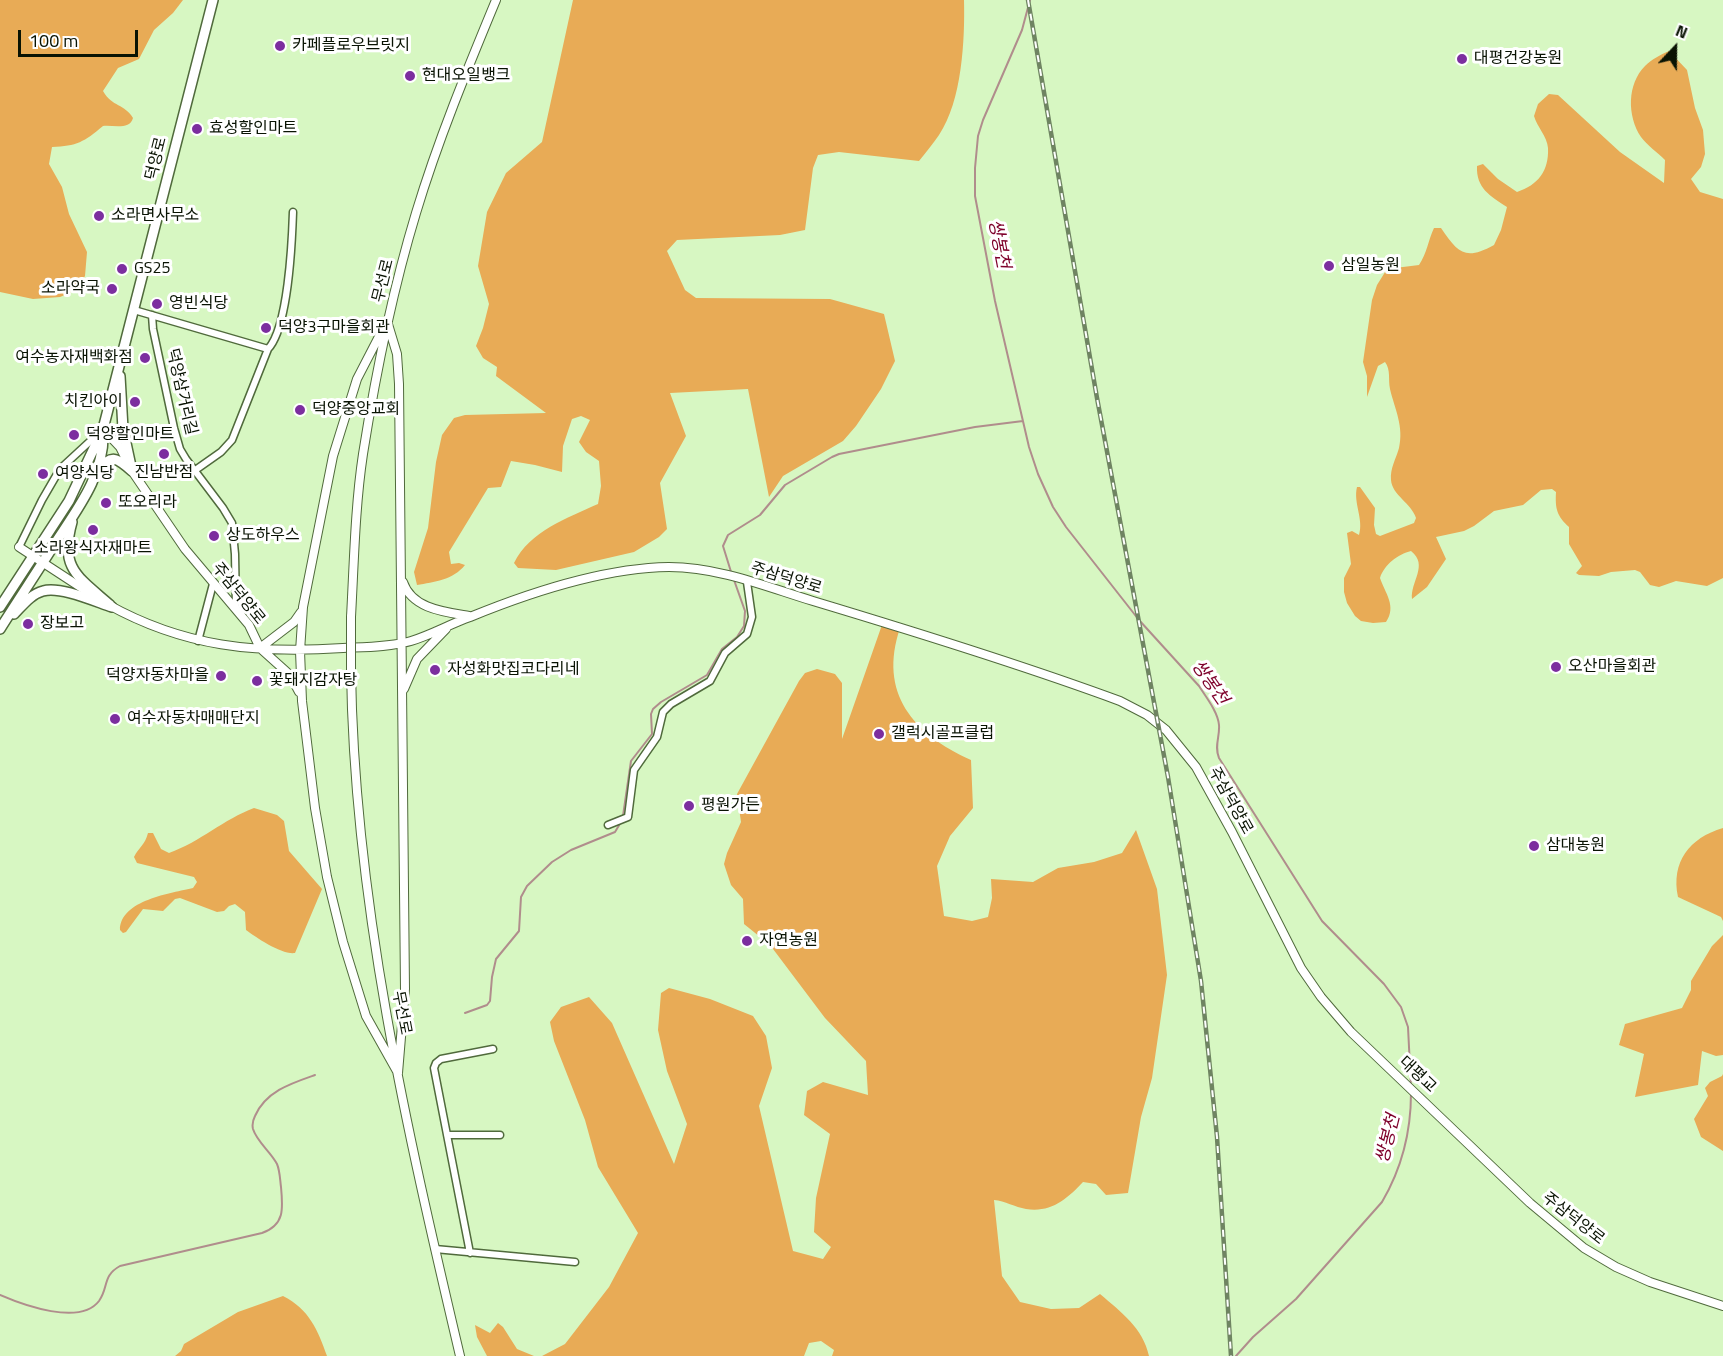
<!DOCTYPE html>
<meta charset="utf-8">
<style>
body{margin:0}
#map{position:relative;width:1723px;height:1356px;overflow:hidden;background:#d7f7c2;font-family:"Titillium Web",sans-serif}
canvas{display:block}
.north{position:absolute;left:1645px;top:18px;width:60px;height:60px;-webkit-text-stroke:4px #fff;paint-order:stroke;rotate:22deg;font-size:16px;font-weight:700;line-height:24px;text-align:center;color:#091303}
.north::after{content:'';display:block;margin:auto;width:21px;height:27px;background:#091303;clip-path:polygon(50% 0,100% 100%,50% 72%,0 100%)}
.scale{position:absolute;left:18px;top:30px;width:120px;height:27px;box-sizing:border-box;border:3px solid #091303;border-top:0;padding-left:8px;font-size:18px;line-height:21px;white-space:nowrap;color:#091303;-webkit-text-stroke:4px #fff;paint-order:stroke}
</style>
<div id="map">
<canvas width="1723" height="1356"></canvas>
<div class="north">N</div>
<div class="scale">100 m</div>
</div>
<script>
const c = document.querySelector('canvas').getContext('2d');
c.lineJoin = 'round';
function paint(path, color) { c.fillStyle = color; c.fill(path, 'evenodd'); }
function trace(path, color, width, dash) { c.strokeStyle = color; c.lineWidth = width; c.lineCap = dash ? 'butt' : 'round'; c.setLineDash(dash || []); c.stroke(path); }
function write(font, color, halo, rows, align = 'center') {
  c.font = font + ' "Titillium Web","Noto Sans KR",sans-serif'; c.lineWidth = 6; c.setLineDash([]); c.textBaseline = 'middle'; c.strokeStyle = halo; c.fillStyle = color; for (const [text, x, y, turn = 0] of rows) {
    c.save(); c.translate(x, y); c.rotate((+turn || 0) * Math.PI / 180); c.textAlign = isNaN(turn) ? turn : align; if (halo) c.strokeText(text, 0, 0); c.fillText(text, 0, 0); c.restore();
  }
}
paint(new Path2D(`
 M0 0H183L173 13 154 30 139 59 118 68 103 91C112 107 125 104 133 118 130 130 114 125 103 126 84 142 77 146 52 147L49 164 62 187 69 214 87 252 85 276 77 290 60 297 33 299 0 292Z
 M573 0H964C965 40 962 101 939 135 933 144 926 152 919 161L839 152 818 155 813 168 805 230 780 235 677 240 667 251 685 290 696 298 830 299 884 314 895 361 881 389 856 426 843 441 783 476 769 497 748 389 670 393 686 436 660 483 667 529 659 537 634 552 556 570 518 568 514 563C530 531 567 518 598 504L601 486 599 461 586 452 579 442 590 420 581 416 572 419 563 446 562 472 535 465 511 461 501 487 488 488 449 552 451 564 459 563 465 565C453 580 434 582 417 585L414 572 428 528 436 462 442 435 454 418 465 415 546 413 496 376 497 367 483 358 476 346 483 328 489 304 478 266 487 212 506 173 542 142Z
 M1669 51 1687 70 1695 108 1703 130 1705 154 1701 167 1691 179 1700 192 1723 199V578L1707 586 1676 581 1659 587 1650 585 1640 572 1635 570 1611 572 1599 576 1579 575 1576 573 1582 566 1569 544V527C1557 516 1555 509 1556 492L1552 489 1541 490 1523 505 1494 511 1474 526 1464 531 1436 537 1446 559 1427 587 1412 599C1410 582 1429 565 1411 551 1398 554 1384 565 1380 578 1385 593 1397 606 1386 622L1373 623 1361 621 1355 616 1347 603 1344 592V578L1351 564 1347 533 1352 531 1359 535C1364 519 1353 503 1357 487H1360L1375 508 1374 525 1376 534 1380 536 1414 523 1416 518C1411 503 1392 495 1391 480 1390 468 1396 459 1399 448 1404 426 1395 410 1390 389 1388 379 1391 370 1385 362L1378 366 1367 397V376L1363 362 1372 300 1377 285 1387 269 1419 265C1427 253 1428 241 1434 228H1441C1458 253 1465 261 1494 245L1501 230 1507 207C1490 196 1476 188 1477 166L1483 164 1498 179 1517 192C1538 185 1549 171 1548 148 1547 136 1537 127 1534 116L1538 104 1549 94 1558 95 1620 152 1664 183 1665 160C1658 153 1647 145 1641 137 1627 116 1627 84 1645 66 1652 59 1660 55 1669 51Z
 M883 622 900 628C878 693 913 734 971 760L973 808 950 836 937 866 944 916 972 921 988 917 992 898 991 879 1033 882 1058 868 1094 862 1122 853 1136 830 1157 889 1167 975 1152 1078 1141 1117 1128 1193 1106 1195 1096 1184 1083 1182C1067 1199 1051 1213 1026 1209 1015 1207 1005 1201 994 1200L1002 1276 1020 1302 1051 1309 1079 1308 1100 1294C1121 1312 1143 1328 1149 1356H832L834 1350 821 1341 809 1343 804 1356H542L565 1344 609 1287 638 1233 598 1167 585 1120 554 1041 550 1022 561 1007 589 997 612 1023 674 1164 687 1124 667 1071 658 1030 661 993 669 988 710 999 753 1016 766 1036 772 1068 759 1106 793 1251 823 1259 831 1247 814 1232 816 1198 830 1134 804 1115 807 1091 823 1082 868 1095 866 1061 825 1018 770 945 744 924 743 899 731 885 724 864 727 853 741 822 737 794 799 681 805 673 817 669 835 674 842 683V739Z
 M254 808 277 815 284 821 289 851 322 889 295 953C282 955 257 938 246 930L245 912 235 904 229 906 224 911 217 912 180 898 175 899 163 911 143 909 126 932 123 933 120 930C120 900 172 893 193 888L197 882 194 877 137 863 134 857C139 847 145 845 148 833H153L161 849 169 853C200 842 224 819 254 808Z
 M1723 828V921L1721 917 1678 897C1671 862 1689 838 1723 828Z
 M1723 935V1055L1716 1056 1702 1051 1698 1085 1635 1097 1644 1054 1619 1045 1625 1024 1682 1008 1691 990V981L1712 946Z
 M1723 1074V1151L1701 1137 1694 1119 1708 1096 1705 1088 1710 1082 1722 1076Z
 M283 1296C309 1309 318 1330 327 1356H175L181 1351 184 1344 238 1312Z
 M498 1323 503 1327 517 1349 534 1356H487L477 1337 475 1325 490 1333Z`), '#e8ab56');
trace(new Path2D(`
 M1030 0 1022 30 983 120 978 136 975 168V196L995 301 1029 447 1038 474 1053 507 1066 527 1139 620 1199 686C1206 697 1218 712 1219 725 1220 737 1214 746 1219 758L1322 921 1384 984 1401 1007 1408 1027 1411 1087
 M732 575 723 546 728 535 760 515 785 485 832 457 839 454 975 427 1023 421
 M623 816 631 761 652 734 651 714 653 709 661 702 707 675 722 649 737 637 744 626 745 611 734 580
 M465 1013 487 1005 490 1001 492 977 496 959 519 931 521 897 527 886 552 862 571 850 615 832 621 822
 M0 1295C23 1305 80 1326 99 1301 109 1287 102 1276 120 1266L262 1233C285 1225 283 1208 281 1187 280 1180 280 1171 277 1164 271 1152 257 1142 253 1129 252 1125 253 1120 255 1116 266 1091 292 1083 315 1075
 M1236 1356 1253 1337 1296 1299 1382 1202C1402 1168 1411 1132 1411 1093`), '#b08d8c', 2);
const minor = new Path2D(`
 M134 310 268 349
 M152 315 153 329 174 428 180 449 186 459 223 508 232 523 235 554 236 609
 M194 471 221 452 232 440 268 349C288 328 292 242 293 212
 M19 547 42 500 60 469 99 433
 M198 641 213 584
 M608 825 628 817 634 770 657 737 663 712 671 704 710 681 725 653 747 634 752 617 747 582
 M447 1135H500
 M435 1249 575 1262
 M470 1253 434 1068 436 1063 441 1059 493 1049`);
const tertiary = new Path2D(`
 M387 321 357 379 333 456 303 607 300 651 302 701 315 808 327 877 343 942 366 1016 398 1073
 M387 321 397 354 399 384 405 989 398 1073
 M103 429 120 447 132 471 185 549 249 625 260 648 290 675 299 692
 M19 547 97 598
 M403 582C412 609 445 612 469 616
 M107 604C184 647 256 654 343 648 365 647 390 647 411 641 431 635 450 624 470 617 531 592 603 568 669 567 719 567 767 587 813 601 916 632 1020 664 1120 701L1147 715 1166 730 1196 767 1232 832 1301 968 1321 997 1351 1032 1530 1203 1584 1248 1616 1267 1650 1282 1723 1306
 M351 617C354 563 355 507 363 454 376 372 392 292 416 213 438 140 467 70 496 0
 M260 648 294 622 301 612
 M351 670C354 902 407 1131 460 1356
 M404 689 417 659 446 629`);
const secondary = new Path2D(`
 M120 376 123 429 132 471
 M98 471C111 453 117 458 132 471
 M72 522C59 568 78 577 110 605
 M0 607 69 501 103 429 213 0
 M14 614C22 606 31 594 43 591 60 586 94 601 112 607
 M0 629C17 602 35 575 52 548 75 512 105 476 103 432`);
trace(minor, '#506a3c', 9);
trace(tertiary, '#506a3c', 10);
trace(secondary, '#506a3c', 12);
trace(minor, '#fff', 6);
trace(tertiary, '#fff', 8);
trace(secondary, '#fff', 9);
const rail = new Path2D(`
 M1028 0 1097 398 1168 777 1201 981 1217 1137 1231 1356`);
trace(rail, '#6f8462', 4.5);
trace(rail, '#fff', 2, [7]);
const tertiaryBridge = new Path2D(`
 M351 617V670`);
trace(tertiaryBridge, '#506a3c', 10, []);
trace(tertiaryBridge, '#fff', 8);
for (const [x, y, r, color] of [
 [280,46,6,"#7c2e9f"],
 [1462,59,6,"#7c2e9f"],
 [410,76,6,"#7c2e9f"],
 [197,129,6,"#7c2e9f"],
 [99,216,6,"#7c2e9f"],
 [1329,266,6,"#7c2e9f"],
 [122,269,6,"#7c2e9f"],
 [112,289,6,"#7c2e9f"],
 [157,304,6,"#7c2e9f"],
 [266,328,6,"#7c2e9f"],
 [145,358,6,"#7c2e9f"],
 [135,402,6,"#7c2e9f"],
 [300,410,6,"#7c2e9f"],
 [74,435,6,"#7c2e9f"],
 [164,454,6,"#7c2e9f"],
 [43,474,6,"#7c2e9f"],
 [106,503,6,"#7c2e9f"],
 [93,530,6,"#7c2e9f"],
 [214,536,6,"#7c2e9f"],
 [28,624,6,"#7c2e9f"],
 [1556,667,6,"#7c2e9f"],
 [435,670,6,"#7c2e9f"],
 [221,676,6,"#7c2e9f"],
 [257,681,6,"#7c2e9f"],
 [115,719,6,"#7c2e9f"],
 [879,734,6,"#7c2e9f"],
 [689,806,6,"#7c2e9f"],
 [1534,846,6,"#7c2e9f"],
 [747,941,6,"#7c2e9f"]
]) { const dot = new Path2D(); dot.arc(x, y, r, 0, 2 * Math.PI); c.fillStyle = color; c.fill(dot); trace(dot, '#fff', 2); }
write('16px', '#091303', '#fff', [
 ["카페플로우브릿지",292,46],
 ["대평건강농원",1474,59],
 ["현대오일뱅크",422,76],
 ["효성할인마트",209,129],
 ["소라면사무소",111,216],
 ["삼일농원",1341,266],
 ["GS25",134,269],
 ["소라약국",100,289,"right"],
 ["영빈식당",169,304],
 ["덕양3구마을회관",278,328],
 ["여수농자재백화점",133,358,"right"],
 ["치킨아이",123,402,"right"],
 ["덕양중앙교회",312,410],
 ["덕양할인마트",86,435],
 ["진남반점",164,473,"center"],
 ["여양식당",55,474],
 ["또오리라",118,503],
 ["상도하우스",226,536],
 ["소라왕식자재마트",93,549,"center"],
 ["장보고",40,624],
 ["오산마을회관",1568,667],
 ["자성화맛집코다리네",447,670],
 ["덕양자동차마을",209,676,"right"],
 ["꽃돼지감자탕",269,681],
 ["여수자동차매매단지",127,719],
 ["갤럭시골프클럽",891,734],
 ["평원가든",701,806],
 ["삼대농원",1546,846],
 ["자연농원",759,941]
], 'left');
write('16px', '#091303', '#fff', [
 ["덕양로",157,159,-76],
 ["무선로",384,281,-76],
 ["덕양삼거리길",181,392,77],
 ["주삼덕양로",786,579,17],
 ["주삼덕양로",238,594,51],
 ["주삼덕양로",1230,801,61],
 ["무선로",401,1013,79],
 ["대평교",1417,1075,43],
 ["주삼덕양로",1573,1219,38]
]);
write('italic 18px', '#7e002a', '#fff', [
 ["쌍봉천",998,244,79],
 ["쌍봉천",1209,683,55],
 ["쌍봉천",1389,1139,-76]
]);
</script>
